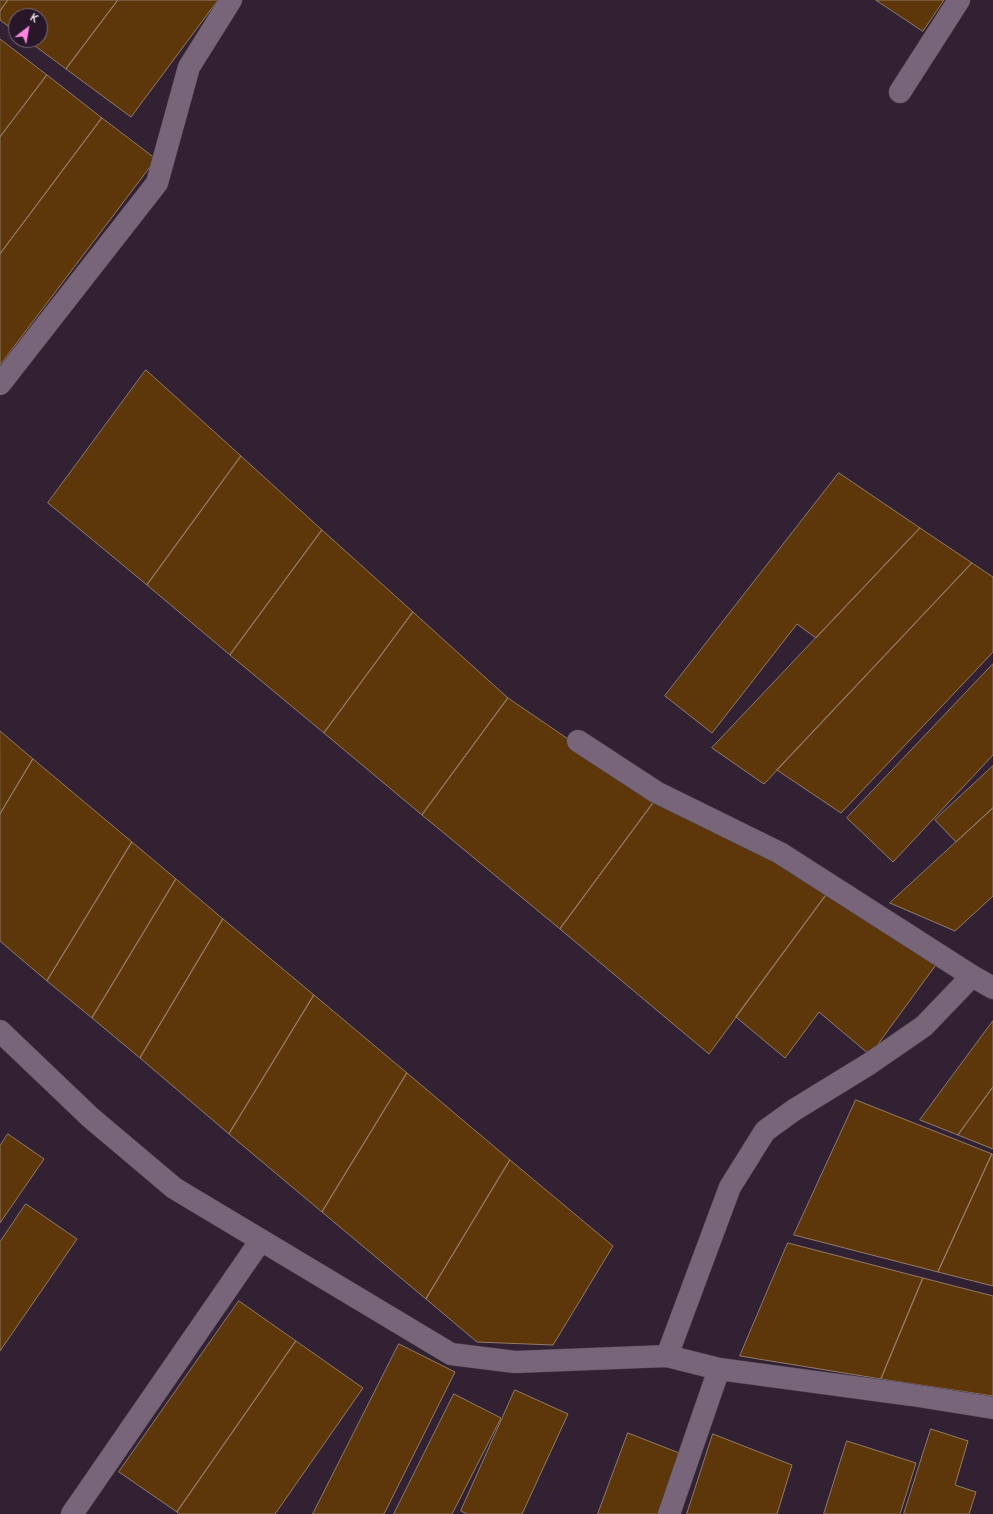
<!DOCTYPE html>
<style>
body{margin:0}
#map{position:relative;width:993px;height:1514px;overflow:hidden;background:#312133;font-family:Karla,sans-serif}
canvas{display:block}
.north{position:absolute;left:8px;top:8px;width:40px;height:40px;box-sizing:border-box;background:#271729;border:1px solid #796b7a;border-radius:50%;rotate:31deg;font-size:11px;font-weight:700;line-height:16px;text-align:center;color:#f3e8f4}
.north::after{content:'';display:block;margin:auto;width:14px;height:18px;background:#fe86e1;clip-path:polygon(50% 0,100% 100%,50% 72%,0 100%)}
</style>
<div id="map">
<canvas width="993" height="1514"></canvas>
<div class="north">K</div>
</div>
<script>
const c = document.querySelector('canvas').getContext('2d');
c.lineJoin = 'round';
function paint(path, color) { c.fillStyle = color; c.fill(path, 'evenodd'); }
function trace(path, color, width, dash) { c.strokeStyle = color; c.lineWidth = width; c.lineCap = dash ? 'butt' : 'round'; c.setLineDash(dash || []); c.stroke(path); }
const building = new Path2D(`
 M0 0H8L0 11Z
 M8 0H118L66 69 27 40H40V16H16V32L0 20V11Z
 M118 0H218L131 117 66 69Z
 M876 0H944L923 31Z
 M0 39 47 75 0 137Z
 M47 75 102 118 0 254V137Z
 M102 118 156 159 0 365V254Z
 M146 370 241 456 147 585 48 503Z
 M241 456 322 530 230 655 147 585Z
 M839 473 920 528 816 638 797 624 712 733 665 696Z
 M920 528 972 563 764 784 712 748Z
 M322 530 413 612 324 733 230 655Z
 M972 563 993 577V652L841 813 777 770Z
 M413 612 508 698 422 815 324 733Z
 M993 664V755L893 862 847 818Z
 M508 698 656 799 560 929 422 815Z
 M0 731 33 759 0 814Z
 M33 759 132 842 47 981 0 941V814Z
 M993 766V808L956 842 935 820Z
 M656 799 829 891 709 1054 560 929Z
 M993 808V896L955 931 890 903Z
 M132 842 176 879 92 1018 47 981Z
 M176 879 223 919 140 1058 92 1018Z
 M829 891 938 962 870 1055 819 1012 785 1058 736 1017Z
 M223 919 314 995 229 1134 140 1058Z
 M314 995 407 1073 322 1212 229 1134Z
 M993 1021V1087L958 1135 920 1120Z
 M407 1073 510 1160 426 1299 322 1212Z
 M993 1087V1149L958 1135Z
 M856 1100 992 1154 938 1272 794 1235Z
 M8 1134 44 1159 0 1223V1146Z
 M992 1154 993 1155V1286L938 1272Z
 M510 1160 613 1246 553 1345 477 1342 426 1299Z
 M26 1204 77 1239 0 1351V1242Z
 M788 1243 923 1278 881 1379 740 1356Z
 M923 1278 993 1296V1396L881 1379Z
 M239 1301 296 1341 177 1512 119 1472Z
 M296 1341 363 1388 275 1514H179L177 1512Z
 M399 1344 455 1372 384 1514H313Z
 M515 1390 568 1414 522 1514H467L461 1511Z
 M454 1394 501 1418 452 1514H394Z
 M931 1429 968 1441 955 1485 976 1492 969 1514H904Z
 M628 1433 687 1456 665 1514H598Z
 M713 1434 792 1465 777 1514H687Z
 M847 1441 916 1463 900 1514H824Z`);
paint(building, '#5d370a');
trace(building, '#927c68', 1);
const minor = new Path2D(`
 M900 92 959 0
 M0 384 157 183 189 67 231 0
 M578 741 656 792 780 853 972 976
 M0 1031 90 1117 174 1188 451 1354 515 1362 667 1356 719 1369 912 1395 993 1408
 M667 1356 730 1187 765 1131 794 1110 869 1064 924 1026 972 976 993 988
 M72 1514 261 1240
 M669 1514 719 1369`);
trace(minor, '#4d3f4e', 23);
trace(minor, '#78657a', 22);
</script>
